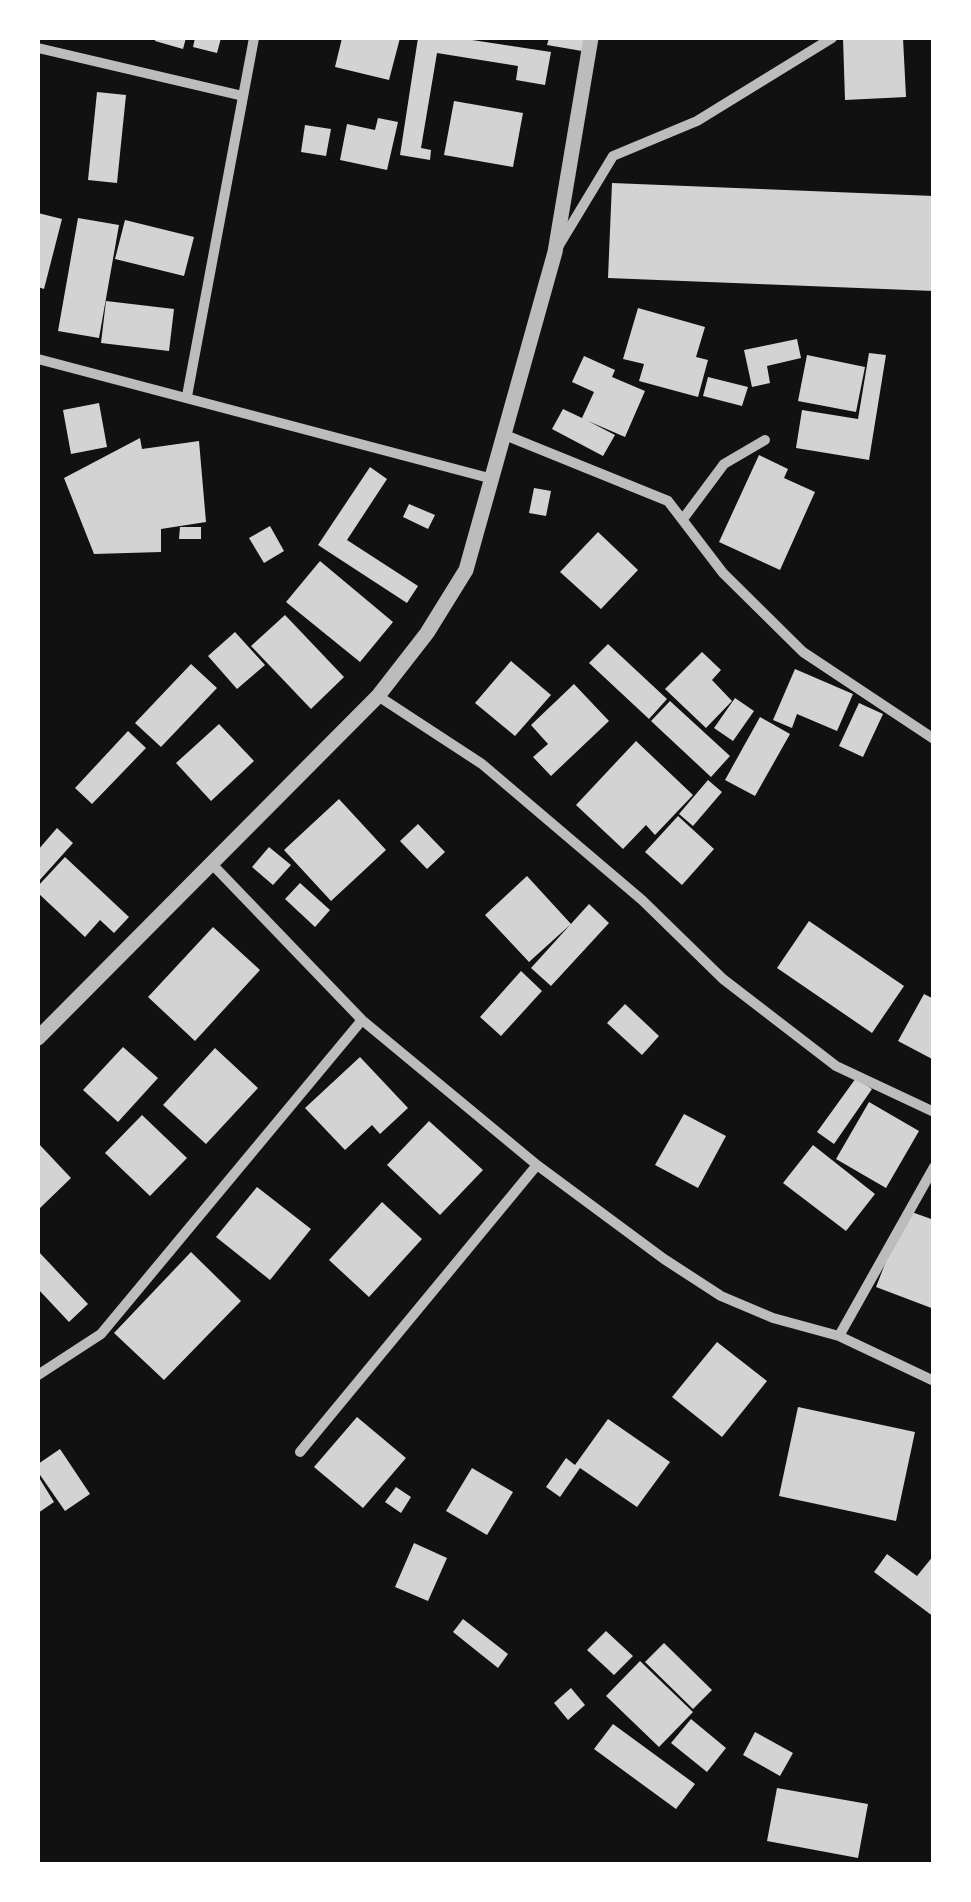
<!DOCTYPE html>
<style>
body{margin:0}
#map{position:relative;width:971px;height:1902px;overflow:hidden;background:#111;font-family:Raleway,sans-serif}
canvas{display:block}
.frame{position:absolute;inset:0;border:40px solid #fff;pointer-events:none}
</style>
<div id="map">
<canvas width="971" height="1902"></canvas>
<div class="frame"></div>
</div>
<script>
const c = document.querySelector('canvas').getContext('2d');
c.lineJoin = 'round';
function paint(path, color) { c.fillStyle = color; c.fill(path, 'evenodd'); }
function trace(path, color, width, dash) { c.strokeStyle = color; c.lineWidth = width; c.lineCap = dash ? 'butt' : 'round'; c.setLineDash(dash || []); c.stroke(path); }
paint(new Path2D(`
 M156 38H186L183 49 155 41Z
 M195 38H221L217 53 193 47Z
 M342 38H400L389 80 335 67Z
 M418 38H459L551 52 545 85 516 80 518 66 437 53 421 148 431 150 430 160 400 155Z
 M549 38H584L582 51 547 45Z
 M843 38H903L906 97 845 100Z
 M97 92 126 95 117 183 88 180Z
 M454 101 523 113 513 167 444 155Z
 M378 118 398 122 387 170 340 160 347 124 375 130Z
 M305 125 331 129 326 156 301 152Z
 M612 183 934 196V291L608 278Z
 M38 213 62 219 44 289 38 287Z
 M78 218 119 225 99 338 58 331Z
 M125 220 194 237 184 276 115 259Z
 M106 301 174 309 169 351 101 343Z
 M638 308 705 327 696 357 708 360 698 397 639 381 644 364 623 359Z
 M797 339 801 358 767 366 770 383 752 387 744 350Z
 M869 353 886 355 869 460 796 448 802 410 858 419Z
 M807 355 865 367 856 412 798 401Z
 M584 356 615 370 612 377 645 391 625 437 588 421 615 435 603 456 552 429 563 409 582 418 594 392 572 382Z
 M708 377 748 387 742 406 703 396Z
 M99 403 107 447 71 454 63 410Z
 M140 438 142 449 199 441 206 522 161 529V552L94 554 64 478Z
 M759 455 788 469 784 478 815 492 780 570 719 542Z
 M370 467 387 479 347 540 418 586 407 603 318 545Z
 M534 488 551 491 546 516 529 513Z
 M409 504 435 515 428 529 403 517Z
 M270 526 284 551 264 563 249 538Z
 M180 527H201V539H179Z
 M598 532 638 570 601 609 560 572Z
 M320 561 393 622 360 662 286 602Z
 M285 615 344 677 311 709 251 646Z
 M235 632 265 665 237 689 208 656Z
 M608 644 667 699 649 719 589 663Z
 M702 652 721 670 712 680 732 701 706 728 665 689Z
 M511 661 551 695 515 736 475 703Z
 M191 664 217 688 161 747 135 723Z
 M795 669 853 694 837 731 797 714 792 728 773 720Z
 M574 684 609 721 551 776 533 757 548 744 531 725Z
 M735 698 754 711 733 741 714 728Z
 M670 701 730 756 711 777 651 721Z
 M859 703 883 714 863 757 839 746Z
 M760 717 790 734 755 796 725 780Z
 M219 724 254 761 211 801 176 763Z
 M128 731 146 748 92 804 75 788Z
 M636 741 693 795 655 835 646 825 623 849 576 805Z
 M708 780 722 792 693 826 679 814Z
 M339 799 386 850 331 901 284 850Z
 M678 816 714 849 682 885 645 852Z
 M418 824 445 852 427 869 400 841Z
 M57 828 73 843 38 882V850Z
 M269 847 291 865 273 885 252 867Z
 M65 857 129 917 114 933 100 920 85 937 38 893V886Z
 M527 876 571 924 529 962 485 915Z
 M300 883 330 910 315 927 285 899Z
 M589 904 609 923 551 986 531 968Z
 M809 921 904 986 872 1033 777 968Z
 M213 927 260 970 195 1041 148 997Z
 M521 971 542 991 501 1036 480 1017Z
 M924 994 934 999V1060L898 1041Z
 M625 1004 659 1036 642 1055 607 1023Z
 M123 1047 158 1078 118 1122 83 1090Z
 M215 1048 258 1088 206 1144 163 1105Z
 M360 1057 408 1108 380 1134 372 1125 345 1150 305 1108Z
 M856 1078 872 1089 834 1144 817 1132Z
 M869 1102 919 1131 886 1188 836 1159Z
 M684 1114 726 1136 698 1188 655 1165Z
 M142 1115 187 1158 150 1196 105 1153Z
 M429 1121 483 1170 440 1215 387 1165Z
 M38 1143 71 1178 38 1210Z
 M813 1145 875 1194 846 1231 783 1183Z
 M257 1187 311 1229 270 1280 216 1237Z
 M382 1202 422 1239 369 1297 329 1260Z
 M906 1210 934 1220V1309L876 1287Z
 M38 1251 88 1304 69 1322 38 1289Z
 M191 1252 241 1301 164 1380 114 1333Z
 M717 1342 767 1381 722 1437 672 1397Z
 M798 1407 915 1432 896 1521 779 1496Z
 M357 1417 406 1458 363 1508 314 1467Z
 M608 1419 670 1462 637 1507 580 1468 560 1497 546 1487 566 1458 575 1465Z
 M60 1449 90 1494 65 1511 38 1472V1464Z
 M472 1468 513 1492 487 1535 446 1511Z
 M38 1476 54 1502 38 1513Z
 M396 1487 411 1497 401 1513 385 1502Z
 M414 1543 447 1558 428 1601 395 1587Z
 M887 1554 917 1576 934 1555V1617L874 1572Z
 M463 1619 508 1654 498 1668 453 1632Z
 M606 1631 633 1656 614 1675 587 1650Z
 M664 1643 712 1690 693 1709 645 1662Z
 M640 1661 693 1712 659 1747 606 1696Z
 M571 1688 585 1705 568 1720 554 1703Z
 M691 1719 726 1748 707 1772 671 1743Z
 M613 1724 695 1784 676 1809 594 1749Z
 M755 1732 793 1753 780 1776 743 1755Z
 M777 1788 868 1804 858 1858 767 1841Z`), '#d3d3d3');
trace(new Path2D(`
 M38 48 243 96
 M558 247 613 156 697 121 832 38
 M38 359 489 478
 M187 396 254 38
 M505 435 668 501 723 573 803 652 934 739
 M683 519 724 464 765 440
 M378 696 482 764 642 900 723 979 836 1066 934 1112
 M210 862 362 1020 537 1165 664 1259 721 1296 773 1318 839 1336 934 1381
 M839 1336 934 1167
 M38 1375 101 1334 362 1020
 M300 1452 537 1165`), '#bcbcbc', 10);
trace(new Path2D(`
 M38 1038 378 696 427 633 466 570 555 252 591 38`), '#bcbcbc', 15);
</script>
